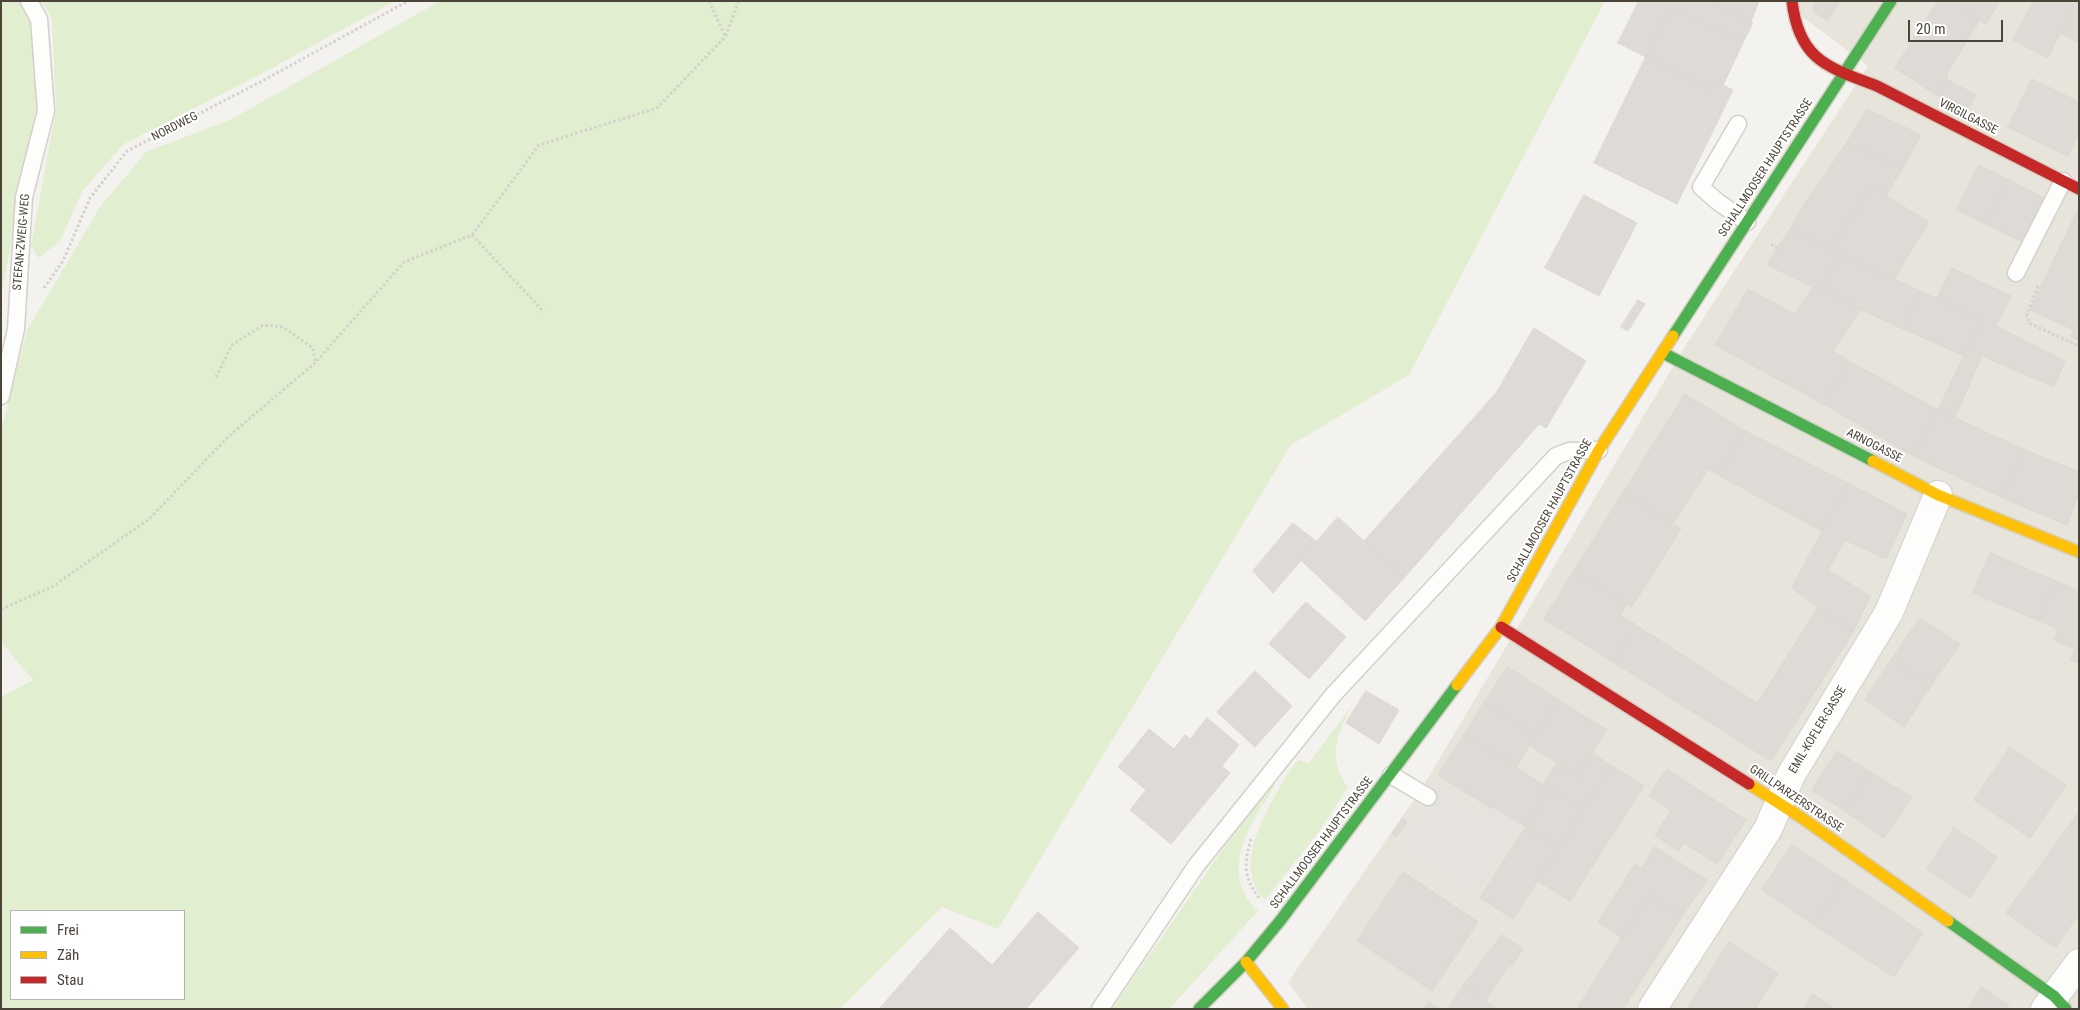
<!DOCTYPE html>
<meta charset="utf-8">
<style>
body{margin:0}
#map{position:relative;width:2080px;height:1010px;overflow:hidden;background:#f4f2ee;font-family:"Roboto Condensed",sans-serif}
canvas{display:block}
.frame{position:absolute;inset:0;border:2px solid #4b4439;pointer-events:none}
.legend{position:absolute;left:10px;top:910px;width:175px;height:90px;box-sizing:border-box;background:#fff;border:1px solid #b7b4b0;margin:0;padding:6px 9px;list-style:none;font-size:15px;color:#4b4439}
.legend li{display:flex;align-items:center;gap:10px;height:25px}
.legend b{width:25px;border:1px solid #b7b4b0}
.scale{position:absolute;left:1908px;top:20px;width:95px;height:22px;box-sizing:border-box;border:2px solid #4b4439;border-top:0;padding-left:6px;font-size:15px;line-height:18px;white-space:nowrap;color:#4b4439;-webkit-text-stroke:4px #fff;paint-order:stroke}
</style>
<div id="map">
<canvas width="2080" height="1010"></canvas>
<div class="frame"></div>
<ul class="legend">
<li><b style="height:6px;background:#4caf50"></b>Frei</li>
<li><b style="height:6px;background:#ffc107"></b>Zäh</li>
<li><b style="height:6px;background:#c62828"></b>Stau</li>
</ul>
<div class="scale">20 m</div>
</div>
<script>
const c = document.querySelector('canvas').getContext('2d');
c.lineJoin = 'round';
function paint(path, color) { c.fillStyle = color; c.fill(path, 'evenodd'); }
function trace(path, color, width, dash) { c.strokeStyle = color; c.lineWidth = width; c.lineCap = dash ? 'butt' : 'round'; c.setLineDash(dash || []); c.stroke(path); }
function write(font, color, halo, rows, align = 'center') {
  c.font = font + ' "Roboto Condensed",sans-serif'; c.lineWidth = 4; c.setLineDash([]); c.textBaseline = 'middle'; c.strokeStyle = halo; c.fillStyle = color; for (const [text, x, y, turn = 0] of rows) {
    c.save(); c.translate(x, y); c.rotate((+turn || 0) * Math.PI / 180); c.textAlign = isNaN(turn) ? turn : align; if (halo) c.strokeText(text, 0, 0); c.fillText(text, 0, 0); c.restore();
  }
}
paint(new Path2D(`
 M1796 1H2079V1009H1308L1288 982 1422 788 1684 348 1868 66 1796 12Z`), '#e7e4dc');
paint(new Path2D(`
 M1 1H19L33 25 36 108 1 297Z
 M42 1H395L257 76 124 144 83 190 60 241 39 258 31 246 56 110 52 18Z
 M440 1H1605L1409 375 1291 445 998 929 942 907 840 1009H1V697L33 680 1 642V430L27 330 100 207 146 152 232 119ZM184 911V999H11V911Z
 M1354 703C1338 730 1326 760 1348 787L1320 830 1265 900C1228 864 1273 799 1294 764L1300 760 1309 763Z
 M1276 779C1274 790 1266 800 1260 809 1240 843 1225 880 1258 911L1169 1009H1112L1271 780Z`), '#e1eecf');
paint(new Path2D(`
 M1441 779 1464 795 1460 801 1486 818 1494 807 1523 825 1474 898 1396 846Z`), '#e6e3df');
const building = new Path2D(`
 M1639 1H1709L1753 23 1743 43 1670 7 1646 57 1618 43Z
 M1709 1H1759L1751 22Z
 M1816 1H1840L1828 21 1813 11Z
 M1938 1H1951L1980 20 1946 74 1949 76 1936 95 1895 68Z
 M1951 1H2000L1986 24Z
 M2034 1H2076L2048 58 2013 40Z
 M2076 1H2079V43L2061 33Z
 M1670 7 1743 43 1723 85 1715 81 1711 89 1646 57Z
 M1646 57 1711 89 1715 81 1733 90 1677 204 1594 163Z
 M1946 79 1976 95 1969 108 1962 104 1959 106 1936 95Z
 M2032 79 2079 102V133L2068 156 2008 127Z
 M1867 109 1921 135 1903 168 1847 143Z
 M1847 143 1903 168 1886 195 1872 187 1830 250 1789 231 1801 209Z
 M1979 165 2009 180 1987 225 1957 210Z
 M2009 180 2046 199 2023 242 1987 225Z
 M1872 187 1929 222 1894 279 1830 250Z
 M1584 195 1637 223 1599 296 1545 268Z
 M2077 212 2079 213V341L2071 337 2074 330 2030 310Z
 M1789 231 1838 253 1821 291 1767 265Z
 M1838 253 1920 291 1903 329 1821 291Z
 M1952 268 2011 296 1996 326 2065 361 2054 387 1982 356 1955 417 1938 410 1981 319 1937 299Z
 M1813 287 1861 309 1833 351 1849 361 1825 405 1715 345 1748 289 1795 314Z
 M1920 291 1981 319 1963 355 1903 329Z
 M1638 300 1645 304 1628 331 1621 327Z
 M1534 328 1586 361 1546 428 1539 424 1404 578 1364 541 1496 393Z
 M1849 361 1938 410 1915 457 1825 405Z
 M1685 394 1745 431 1718 475 1708 469 1673 524 1623 493Z
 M1938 410 2023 449 2003 498 1915 457Z
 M1745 431 1848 483 1822 531 1718 475Z
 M2023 449 2079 472V493L2067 525 2003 498Z
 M1848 483 1907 514 1886 559 1845 540 1828 570 1870 596 1854 631 1818 608 1792 588Z
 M1623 493 1681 529 1632 607 1574 571Z
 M1338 517 1404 578 1365 621 1301 560Z
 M1293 523 1317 542 1273 593 1253 571Z
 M1990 553 2056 581 2039 621 1973 593Z
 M1574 571 1627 604 1620 615 1636 625 1613 662 1544 619Z
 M2056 581 2079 591V663L2070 660 2075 649 2054 640 2058 629 2039 621Z
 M1306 602 1346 637 1309 679 1269 644Z
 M1818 608 1854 631 1771 761 1613 662 1636 625 1757 703Z
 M1920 618 1960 644 1931 686 1892 659Z
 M1892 659 1931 686 1904 727 1865 700Z
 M1508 667 1559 700 1536 735 1484 703Z
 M1255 671 1292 706 1255 747 1217 712Z
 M1366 691 1399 710 1379 744 1346 723Z
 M1559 700 1607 730 1577 776 1529 745Z
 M1484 703 1536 735 1516 767 1465 734Z
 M1207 718 1239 745 1222 766 1230 773 1171 844 1130 810 1146 790 1118 767 1149 729 1174 749 1185 735 1190 739Z
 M1465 734 1550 789 1526 827 1494 807 1492 809 1438 775Z
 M2010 747 2066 785 2030 838 1974 800Z
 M1837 751 1870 772 1845 811 1812 790Z
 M1592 753 1612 766 1583 810 1543 784 1557 763 1577 776Z
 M1612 766 1644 786 1570 901 1538 881Z
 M1667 769 1746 820 1717 864 1684 843 1679 851 1655 836 1671 810 1649 796Z
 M1870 772 1912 797 1884 838 1845 811Z
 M1550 789 1583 810 1559 848 1526 827Z
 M2079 812V914L2055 948 2006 913Z
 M1403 819 1407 822 1396 837 1392 834Z
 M1526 827 1559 848 1513 919 1480 898Z
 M1954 828 1997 857 1970 898 1927 869Z
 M1792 845 1844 879 1814 925 1762 890Z
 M1655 847 1707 880 1682 916 1649 895 1622 938 1598 922 1635 864 1641 868Z
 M1403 872 1478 922 1432 991 1357 941Z
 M1844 879 1923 933 1894 977 1814 925Z
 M1649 895 1682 916 1669 937 1623 1009H1577Z
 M1038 912 1079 948 1026 1009H879L950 928 992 965Z
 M1502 935 1523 949 1511 967 1509 965 1485 1001 1464 985Z
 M1729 942 1778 973 1755 1009H1687Z
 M1464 985 1485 1001 1497 1009H1448Z
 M1982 987 2009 1005 2007 1009H1968Z
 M1813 994 1835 1009H1804Z
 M1429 1002 1440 1009H1424Z`);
paint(building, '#dedbd6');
trace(building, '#dcd9d4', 1);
const lane = new Path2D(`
 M1738 124 1701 187 1718 202 1747 222
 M2016 273 2063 181
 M1 396 16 329 24 197 46 111 39 19 29 1
 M1391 775 1428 797
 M1100 1009 1196 866 1305 730 1333 695 1556 456 1569 451 1599 450`);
const street = new Path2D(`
 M1652 1009 1768 829 1791 775 1889 612 1938 495
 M2045 1009 2079 963`);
const fast = new Path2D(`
 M1673 336 1891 1
 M1663 353 1873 461
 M1948 921 2054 996 2066 1009
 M1199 1009 1246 962 1280 921 1457 685`);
const slow = new Path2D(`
 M1873 461 1938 495 2079 552
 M1457 685 1501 627 1599 450 1673 336
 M1749 784 1799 816 1948 921
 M1246 962 1283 1009`);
const jam = new Path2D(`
 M1792 1C1799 60 1827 67 1877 86L2079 189
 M1501 627 1749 784`);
trace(lane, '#d2d0cb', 19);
trace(street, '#d2d0cb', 30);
trace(fast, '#d3cfc5', 14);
trace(slow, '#d3cfc5', 14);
trace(jam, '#d3cfc5', 14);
trace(new Path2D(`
 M709 1 725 36
 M472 235 544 312
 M1771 244 1778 249
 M2038 286 2027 314 2029 323 2079 346
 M44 288 63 261 90 198 127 151 264 80 408 1
 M216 377 232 345 263 325 283 327 313 348 315 362
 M1 609 52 587 149 519 229 436 316 362 404 262 472 235 539 145 657 108 725 37 739 1
 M1251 839C1244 863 1243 877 1259 898`), '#d3d2cc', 3, [2.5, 2.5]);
trace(lane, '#fdfdfc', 16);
trace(street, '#fdfdfc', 28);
trace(fast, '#4caf50', 11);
trace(slow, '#ffc107', 11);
trace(jam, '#c62828', 11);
write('12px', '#4b4439', '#fff', [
 ["VIRGILGASSE",1968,117,27],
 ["NORDWEG",175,127,-27],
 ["SCHALLMOOSER HAUPTSTRASSE",1766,168,-57],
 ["STEFAN-ZWEIG-WEG",22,242,-85],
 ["ARNOGASSE",1874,446,27],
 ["SCHALLMOOSER HAUPTSTRASSE",1550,511,-61],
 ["EMIL-KOFLER-GASSE",1818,730,-59],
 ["GRILLPARZERSTRASSE",1796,799,34],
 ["SCHALLMOOSER HAUPTSTRASSE",1322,843,-53]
]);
</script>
